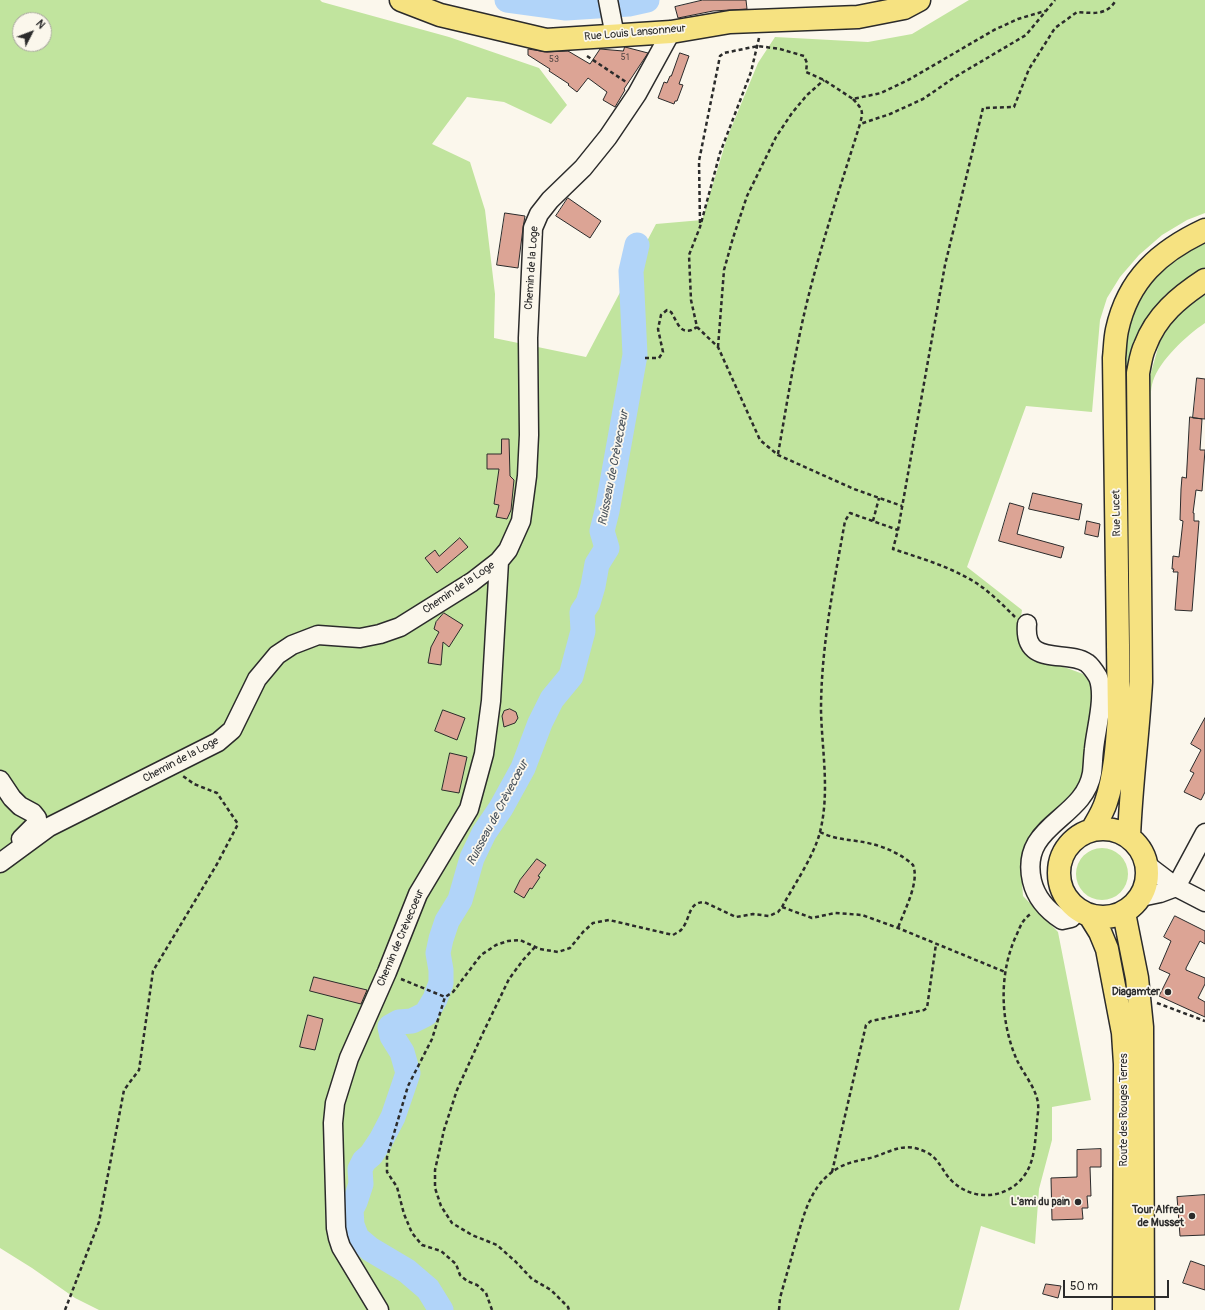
<!DOCTYPE html>
<meta charset="utf-8">
<style>
body{margin:0}
#map{position:relative;width:1205px;height:1310px;overflow:hidden;background:#fbf7ec;font-family:Pangolin,sans-serif}
canvas{display:block}
.north{position:absolute;left:12px;top:12px;width:40px;height:40px;box-sizing:border-box;background:#fbf7ec;border:1px solid #a8a59f;border-radius:50%;rotate:48deg;font-size:11px;font-weight:700;line-height:16px;text-align:center;color:#2b2b2b}
.north::after{content:'';display:block;margin:auto;width:14px;height:18px;background:#2b2b2b;clip-path:polygon(50% 0,100% 100%,50% 72%,0 100%)}
.scale{position:absolute;left:1063px;top:1280px;width:106px;height:18px;box-sizing:border-box;border:2px solid #2b2b2b;border-top:0;padding-left:5px;font-size:12px;line-height:14px;white-space:nowrap;color:#2b2b2b;-webkit-text-stroke:3px #fbf7ec;paint-order:stroke}
</style>
<div id="map">
<canvas width="1205" height="1310"></canvas>
<div class="north">N</div>
<div class="scale">50 m</div>
</div>
<script>
const c = document.querySelector('canvas').getContext('2d');
c.lineJoin = 'round';
function paint(path, color) { c.fillStyle = color; c.fill(path, 'evenodd'); }
function trace(path, color, width, dash) { c.strokeStyle = color; c.lineWidth = width; c.lineCap = dash ? 'butt' : 'round'; c.setLineDash(dash || []); c.stroke(path); }
function write(font, color, halo, rows, align = 'center') {
  c.font = font + ' Pangolin,sans-serif'; c.lineWidth = 3.5; c.setLineDash([]); c.textBaseline = 'middle'; c.strokeStyle = halo; c.fillStyle = color; for (const [text, x, y, turn = 0] of rows) {
    c.save(); c.translate(x, y); c.rotate((+turn || 0) * Math.PI / 180); c.textAlign = isNaN(turn) ? turn : align; if (halo) c.strokeText(text, 0, 0); c.fillText(text, 0, 0); c.restore();
  }
}
paint(new Path2D(`
 M0 0H320L322 2 449 37 539 68 567 105 551 124 504 102 467 97 432 144 470 162 485 210 495 294 494 338 586 357 656 224 702 220 727 138 758 63 775 37 868 42 912 34 969 0H1205V213L1187 220 1162 235 1139 255 1120 277 1107 298 1100 320 1092 412 1026 406 967 567 1022 610 1018 638 1021 648 1026 655 1036 660 1067 668 1083 674 1091 684 1094 699 1080 787 1048 818 1025 843 1021 869 1023 896 1058 932 1091 1100 1052 1107V1140L1039 1189 1035 1244 981 1226 959 1310H99L75 1298 32 1268 0 1248ZM20 20H44V44H20Z
 M1205 241V267L1190 276 1165 295 1151 314 1131 359 1127 381H1125C1124 369 1124 356 1125 344 1131 294 1164 264 1205 241Z
 M1205 295V323C1187 335 1159 361 1153 381 1150 390 1151 401 1150 410V376L1160 341 1173 320 1184 308Z
 M1076 874a26 26 0 1 1 52 0a26 26 0 1 1-52 0Z`), '#c1e49e');
trace(new Path2D(`
 M507 0 566 8 629 4 647 0
 M441 1310 428 1289 407 1271 370 1249 357 1238 352 1225 351 1210 355 1202 361 1184 360 1169 364 1161 371 1155 381 1140 393 1117 408 1073 402 1052 392 1036 390 1027 399 1022 412 1021 426 1014 435 999 441 983V970L438 953 441 939 447 921 460 900 472 858 484 833 501 808 523 768 540 723 552 699 571 676 583 631 582 612 588 603 593 586 597 564 607 548 602 531 607 511 635 355 631 271 637 245`), '#b1d4f9', 25);
const building = new Path2D(`
 M703 0H746L747 9 713 11 678 18 675 7Z
 M625 47 648 53 624 89 625 90 615 107 603 100 607 92 588 78 577 92 568 85 569 84 549 71 550 69 528 55V49L547 52 568 51 590 64 600 49 623 51Z
 M680 53 689 56 679 84 683 85 677 101H675L674 104 658 98 664 82 667 83 670 76H671Z
 M568 198 601 221 590 238 556 216Z
 M505 213 525 216 523 228 518 268 497 265Z
 M1197 378 1205 379V419L1193 418Z
 M1190 417 1202 419 1200 450H1205L1202 491 1196 490 1193 513H1194V521H1199L1192 611 1175 610 1178 572H1173L1174 569H1172L1173 556 1179 557 1183 521 1180 520 1181 489 1182 477 1186 478Z
 M502 439H509L510 476 514 480 511 510 507 519 496 517 499 505 494 504 499 469H487V454H501Z
 M1033 493 1082 504 1079 520 1029 509Z
 M1010 503 1024 507 1017 534 1064 547 1061 558 999 541Z
 M1087 521 1100 524 1098 537 1085 534Z
 M460 538 468 547 437 573 425 558 435 550 439 556Z
 M444 613 463 625 449 647 443 642 441 665 428 663 431 647 439 632 434 629 436 622Z
 M510 709 516 712 518 718 515 723 504 727 502 716 504 711Z
 M443 710 465 718 457 740 435 731Z
 M1205 718V792L1201 800 1184 792 1194 773 1190 771 1201 750 1191 744Z
 M450 753 467 757 459 793 442 790Z
 M537 859 546 865 538 876 540 877 532 889 530 888 524 898 514 892 520 880Z
 M1175 916 1205 931V944L1200 941 1186 968V970L1205 978V984L1198 998 1205 1002V1017L1159 996 1170 974 1159 969 1171 941 1164 937Z
 M314 977 334 982 367 990 361 1004 310 991Z
 M308 1015 323 1019 315 1050 300 1047Z
 M1101 1149V1167H1090L1091 1196H1087L1088 1208H1082L1083 1219 1052 1220 1051 1178 1077 1177V1150Z
 M1205 1195V1235L1180 1236 1177 1197Z
 M1191 1261 1205 1266V1290L1183 1283Z
 M1046 1284 1061 1286 1058 1298 1043 1294Z`);
paint(building, '#dca495');
trace(building, '#2b2b2b', 1);
const minor = new Path2D(`
 M608 0 615 36
 M1027 624C1023 668 1067 649 1087 663 1091 666 1095 672 1098 677 1106 696 1096 728 1094 749 1093 757 1093 765 1092 773 1084 820 1019 824 1032 881 1036 898 1048 911 1062 920L1071 918 1078 910
 M0 780 12 798 20 806 33 813 37 818V823L21 839
 M0 863 49 827 218 742 232 730 257 679 277 655 292 645 318 635 360 638 380 634 400 627 472 582 499 561 508 550 521 521 527 476 529 435 528 338 533 228 539 214 550 200 583 168 608 137 637 94 671 32
 M1147 865 1176 887 1205 902
 M1176 887 1205 833
 M1141 897 1160 893 1176 887
 M379 1310 341 1247 338 1238 336 1228 333 1123 335 1103 349 1058 387 972 418 894 469 809 484 754 491 701 499 561`);
const major = new Path2D(`
 M401 0 440 15 546 40 671 32 730 22 858 17 904 8 919 0
 M1059 873a44 44 0 1 1 88 0a44 44 0 1 1-88 0Z
 M1092 830C1097 821 1103 812 1106 802 1115 775 1117 745 1119 717L1114 358C1115 349 1115 339 1117 330 1128 279 1160 251 1205 230
 M1129 837C1131 785 1138 734 1141 682L1138 373C1140 364 1141 354 1145 346 1156 316 1179 297 1205 280
 M1124 913 1137 978 1142 1027 1143 1310
 M1090 916 1100 932 1107 949 1123 1033 1125 1064 1124 1310`);
trace(minor, '#2b2b2b', 21);
trace(major, '#2b2b2b', 25);
trace(new Path2D(`
 M759 38 751 72 720 153 700 227 689 255 691 300 697 327 718 347 760 440 778 455 854 489 902 506
 M587 56 626 82
 M853 99C862 109 864 111 860 123
 M700 223 699 161 720 56 724 53 758 46 780 49 804 56 807 63 806 72 824 80 853 99 881 93 910 79 994 30 1018 19 1045 11
 M718 347 724 270 733 238 747 196 776 137 792 113 807 95 824 80
 M645 358H659L663 352 658 329 661 315 667 310 671 312C678 323 681 338 697 327
 M778 454C786 409 793 364 803 319 818 253 840 188 860 124L890 114 923 99 955 77 1026 35 1055 0
 M873 521 879 498
 M1015 617C1002 604 988 590 973 581 948 566 920 558 893 549L898 530 945 265 983 108 1014 107 1029 69 1055 28 1077 12C1093 13 1107 16 1116 0
 M820 832C838 841 853 839 872 844 885 847 903 855 913 865 920 882 904 911 898 928
 M782 907C794 885 814 856 820 832 830 792 822 751 821 711 821 647 834 583 845 521L850 513 898 530
 M535 947 523 960 509 979 482 1035 457 1090 444 1130 435 1170V1188L441 1206 452 1223 472 1235 497 1245 516 1262 532 1279 551 1290 568 1307 569 1310
 M401 979 445 997
 M1157 1003 1205 1021
 M832 1172 866 1025 871 1021 924 1010 927 1008 936 944
 M65 1310 99 1222 124 1090 139 1070 153 971 217 864 238 824 217 793 194 784 183 776
 M492 1310 486 1293 477 1285 467 1281 460 1275 456 1264 441 1251 422 1245 412 1233 404 1214 397 1187 387 1172V1157L408 1086 432 1039 445 997 453 992 481 955 496 945 508 941 520 940 540 949 558 952 570 948 583 932 593 923 609 920 673 935C676 933 679 932 681 930 691 919 687 903 704 902L736 917 753 914 769 916 778 912 782 907 812 918 835 913 862 915 898 928 1005 972
 M779 1310 780 1298C785 1280 790 1263 795 1245 804 1215 810 1183 840 1167 851 1161 863 1160 874 1157 894 1150 905 1142 926 1152 939 1158 942 1171 951 1180 973 1203 1010 1199 1026 1173 1035 1159 1035 1140 1037 1123 1037 1117 1039 1110 1038 1104 1037 1089 1022 1072 1016 1058 1000 1020 999 973 1016 936 1021 925 1022 920 1032 913`), '#2b2b2b', 2.5, [4, 3]);
trace(minor, '#fbf7ec', 18);
trace(major, '#f6e281', 22);
for (const [x, y, r, color] of [
 [1168,992,4,"#2b2b2b"],
 [1078,1202,4,"#2b2b2b"],
 [1192,1216,4,"#2b2b2b"]
]) { const dot = new Path2D(); dot.arc(x, y, r, 0, 2 * Math.PI); c.fillStyle = color; c.fill(dot); trace(dot, '#fbf7ec', 1.5); }
write('9px', '#574946', null, [
 ["51",625,58],
 ["53",554,60]
]);
write('11px', '#2b2b2b', '#fbf7ec', [
 ["Rue Louis Lansonneur",635,33,-5],
 ["Chemin de la Loge",532,268,-86],
 ["Rue Lucet",1117,513,-91],
 ["Chemin de la Loge",459,588,-34],
 ["Chemin de la Loge",181,760,-28],
 ["Chemin de Crèvecoeur",401,938,-67],
 ["Route des Rouges Terres",1124,1110,-90]
]);
write('bold 11px', '#2b2b2b', '#fbf7ec', [
 ["Diagamter",1160,992],
 ["L'ami du pain",1070,1202],
 ["Tour Alfred",1184,1210],
 ["de Musset",1184,1223]
], 'right');
write('italic 12px', '#4c555e', '#fbf7ec', [
 ["Ruisseau de Crèvecœur",614,468,-79],
 ["Ruisseau de Crèvecœur",498,813,-62]
]);
</script>
